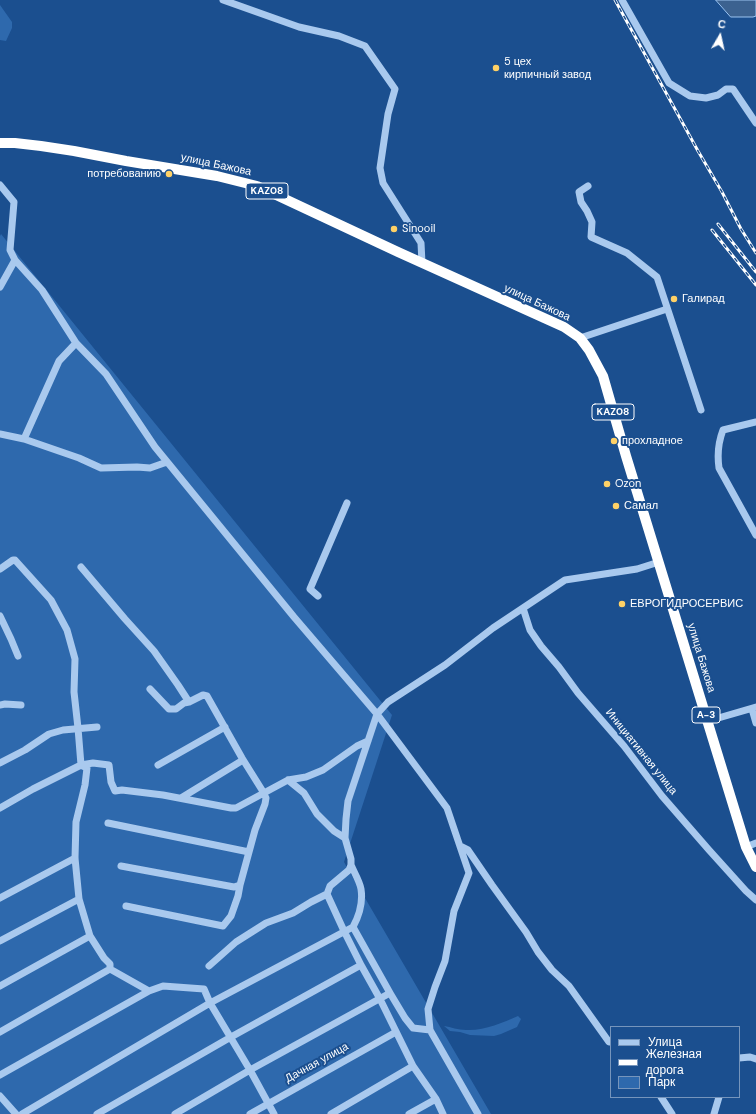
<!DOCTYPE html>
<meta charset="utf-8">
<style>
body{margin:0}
#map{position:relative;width:756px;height:1114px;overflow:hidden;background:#1b4f8f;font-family:"DM Sans",sans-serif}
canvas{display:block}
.legend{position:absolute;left:610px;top:1026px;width:130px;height:72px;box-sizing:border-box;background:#1b4f8f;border:1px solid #7695bc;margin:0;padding:5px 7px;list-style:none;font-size:12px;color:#fff}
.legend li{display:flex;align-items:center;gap:8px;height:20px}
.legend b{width:20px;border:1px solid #7695bc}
.north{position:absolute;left:700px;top:16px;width:40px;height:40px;-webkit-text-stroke:3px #1b4f8f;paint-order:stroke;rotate:9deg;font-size:11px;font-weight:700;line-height:16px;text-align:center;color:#fff}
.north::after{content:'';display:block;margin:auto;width:14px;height:18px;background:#fff;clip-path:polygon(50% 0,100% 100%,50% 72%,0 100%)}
</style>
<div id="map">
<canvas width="756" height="1114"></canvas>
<ul class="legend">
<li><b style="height:5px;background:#a9c9ee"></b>Улица</li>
<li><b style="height:5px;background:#fff"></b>Железная дорога</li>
<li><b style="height:11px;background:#2e69ad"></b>Парк</li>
</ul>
<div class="north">С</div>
</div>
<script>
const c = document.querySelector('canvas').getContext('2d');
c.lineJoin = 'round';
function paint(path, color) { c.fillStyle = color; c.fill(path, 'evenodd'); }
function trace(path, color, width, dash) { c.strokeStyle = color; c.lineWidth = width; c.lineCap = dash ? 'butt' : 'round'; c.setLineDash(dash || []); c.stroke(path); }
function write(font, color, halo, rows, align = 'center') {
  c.font = font + ' "DM Sans",sans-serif'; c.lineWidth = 4; c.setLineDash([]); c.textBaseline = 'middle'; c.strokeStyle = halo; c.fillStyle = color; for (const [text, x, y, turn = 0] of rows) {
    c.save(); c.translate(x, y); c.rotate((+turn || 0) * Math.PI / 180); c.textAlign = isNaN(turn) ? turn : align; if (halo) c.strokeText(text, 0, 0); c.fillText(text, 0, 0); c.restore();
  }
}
paint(new Path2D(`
 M0 5 12 22V28L6 41 0 40Z
 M1 234 392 715 344 862 491 1114H0V236Z
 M518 1016 521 1019 517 1027 501 1034 494 1036 470 1035 460 1032 450 1031 444 1026C451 1027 458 1030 466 1030 484 1031 502 1023 518 1016Z`), '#2e69ad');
const water = new Path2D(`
 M716 0H756V16L753 17H731Z`);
paint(water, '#3c6290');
trace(water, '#9cc4f0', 1);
trace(new Path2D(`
 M223 0 299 27 339 36 365 46 395 89 388 114 380 168 383 183 421 243 422 263
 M622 0 669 83 690 96 706 98 718 95 726 89H733L756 123
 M0 185 14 202 10 250 15 260 0 287
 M588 186 579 192 581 202 587 211 592 222 591 237 627 253 657 277 701 410
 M15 260 42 290 76 343 106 374 155 447 294 617 377 714 447 808 469 873 454 911 445 961 435 987 428 1009 430 1030 478 1114
 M580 338 667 309
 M756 422 723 430C718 443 717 454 719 468L756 535
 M0 434 24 439 79 458 101 468 137 467 150 468 167 462
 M24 439 59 361 76 343
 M81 567 125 619 154 651 178 685 189 702 203 695 207 696 242 758 262 790 266 798 265 804 255 830 240 885 234 887 121 866
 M0 569 13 560H15L51 600 67 630 75 659 74 692 78 728 81 765 87 768 85 785 76 822 75 858 79 899 90 936 104 958 110 964V969L149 991 163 986 204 989 210 1003 250 1070 274 1114
 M318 596 310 589 347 503
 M523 608 530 630 541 646 559 667 578 693 624 746 662 796 709 850 746 891 756 900
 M0 616 11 639 18 656
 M150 689 169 709H176L184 703 189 702
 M0 705 5 704 21 705
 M752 709 756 723
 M708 721 756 707
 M0 763 25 750 49 734 63 730 97 727
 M158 765 225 727
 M288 780 304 793 317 814 334 831 345 838
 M181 798 243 760
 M0 808 33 789 81 765 93 763 109 765 111 782 115 791 122 790 163 795 231 808H236L288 780 306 777 323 770 357 746 368 741
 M108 823 249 852
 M460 846 468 850 492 885 526 932 538 952 552 970 569 986 609 1042H611
 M746 847 756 843
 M0 898 75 858
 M126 906 223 926 231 916 238 896 240 885
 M0 941 79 899
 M209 966 236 942 266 923 293 913 311 902 327 894
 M0 986 90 936
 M390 993 405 1018 413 1028 430 1030
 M0 1032 110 969
 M739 1058 750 1057 756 1059
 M0 1075 149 991
 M0 1096 16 1114
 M661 1097 672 1114
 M22 1114 210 1003 353 927C359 916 363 902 361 889 360 882 354 872 351 865
 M97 1114 231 1037 361 965
 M175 1114 250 1070 390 993 353 927
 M250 1114 396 1032
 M331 1114 413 1066
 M409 1114 436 1099
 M443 1114 436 1099 413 1066 380 999 361 965 344 931 327 894 330 886 349 870 351 865V859L345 838 346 819 348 801 377 714 388 702 445 665 493 628 565 580 637 569 659 562
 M714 1114 719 1097`), '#a9c9ee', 7);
trace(new Path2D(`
 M0 143H15L41 146 74 151 126 161 217 176 257 186 398 252 564 327 580 338 589 350 603 376 626 456 746 847 756 867`), '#fff', 10);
const rail = new Path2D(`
 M615 0 698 151 722 192 741 229 756 253
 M718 224 756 272
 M712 230 756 285`);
trace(rail, '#fff', 3);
trace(rail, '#1b4f8f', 1.5, [4.5]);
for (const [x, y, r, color] of [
 [496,68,4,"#ffd166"],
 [169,174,4,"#ffd166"],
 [394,229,4,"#ffd166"],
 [674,299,4,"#ffd166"],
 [614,441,4,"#ffd166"],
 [607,484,4,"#ffd166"],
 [616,506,4,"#ffd166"],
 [622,604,4,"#ffd166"]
]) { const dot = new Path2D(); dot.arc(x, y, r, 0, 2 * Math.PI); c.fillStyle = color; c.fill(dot); trace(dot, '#1b4f8f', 1.5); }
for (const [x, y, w] of [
 [267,191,42],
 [613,412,42],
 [706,715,28]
]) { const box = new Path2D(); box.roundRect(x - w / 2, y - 8, w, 16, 3); c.fillStyle = '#1b4f8f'; c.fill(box); trace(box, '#fff', 1); }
write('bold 10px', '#fff', null, [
 ["KAZ08",267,191],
 ["KAZ08",613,412],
 ["A-3",706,715]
]);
write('11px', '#fff', '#1b4f8f', [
 ["5 цех",504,62],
 ["кирпичный завод",504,75],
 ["потребованию",161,174,"right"],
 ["Sinooil",402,229],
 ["Галирад",682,299],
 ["прохладное",622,441],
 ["Ozon",615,484],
 ["Самал",624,506],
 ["ЕВРОГИДРОСЕРВИС",630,604]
], 'left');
write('11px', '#fff', '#1b4f8f', [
 ["улица Бажова",216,165,12],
 ["улица Бажова",537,303,25],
 ["улица Бажова",701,658,73],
 ["Инициативная улица",641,752,51],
 ["Дачная улица",317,1063,-29]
]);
</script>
